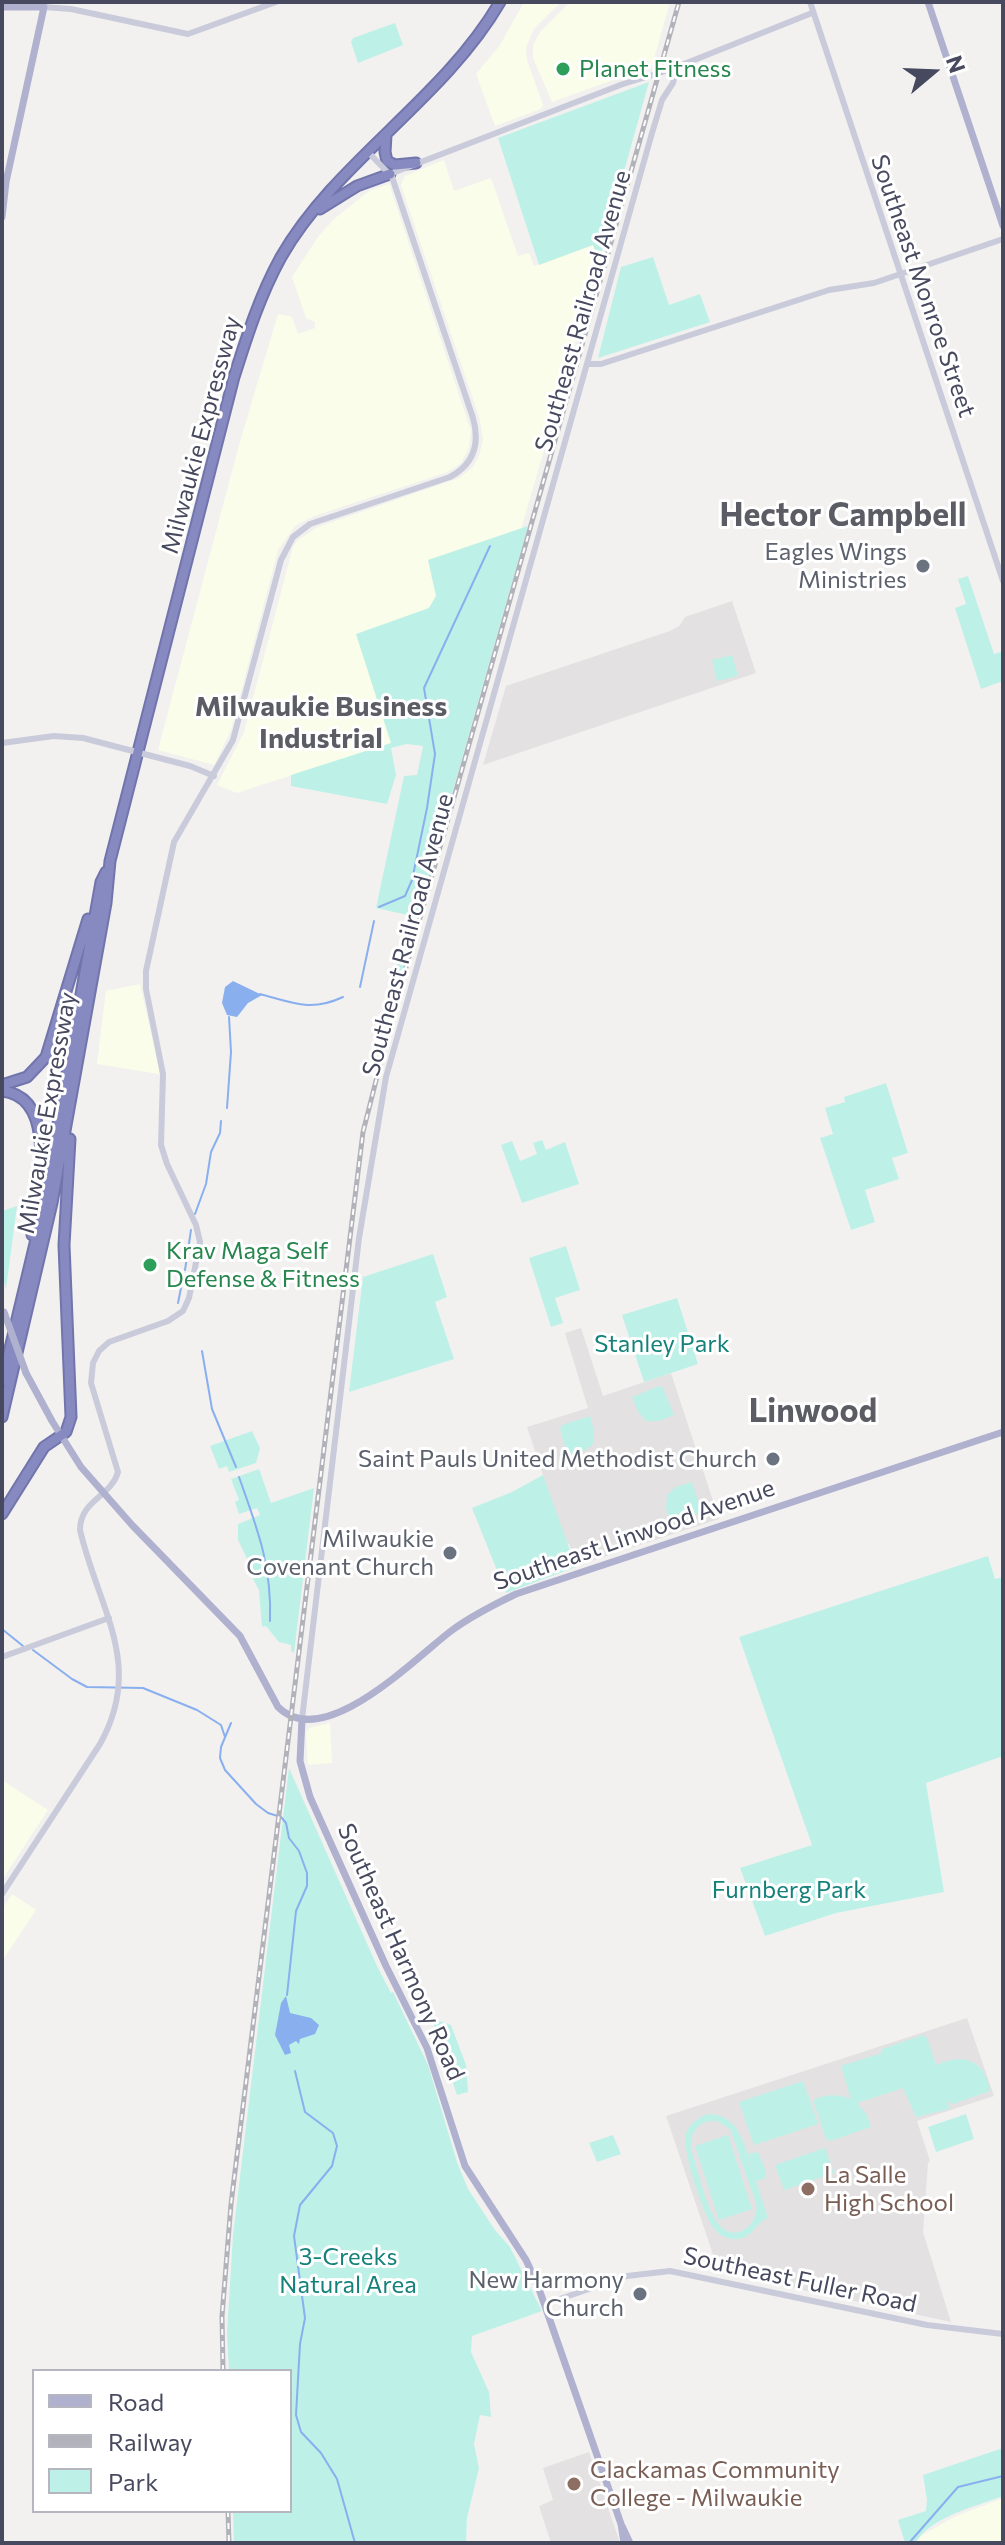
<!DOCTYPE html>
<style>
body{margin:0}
#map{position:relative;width:1005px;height:2545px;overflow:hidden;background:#f2f1f0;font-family:Commissioner,sans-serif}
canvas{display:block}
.frame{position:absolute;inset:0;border:4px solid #47495e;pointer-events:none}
.legend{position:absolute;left:32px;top:2369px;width:260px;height:144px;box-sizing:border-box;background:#fff;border:2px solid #b5b6bf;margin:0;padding:10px 14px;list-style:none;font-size:24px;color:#47495e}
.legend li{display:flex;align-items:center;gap:16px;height:40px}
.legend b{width:40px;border:2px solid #b5b6bf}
.north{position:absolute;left:893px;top:32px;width:80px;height:80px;-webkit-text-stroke:6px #fff;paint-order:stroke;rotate:71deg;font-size:22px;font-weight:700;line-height:32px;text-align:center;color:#47495e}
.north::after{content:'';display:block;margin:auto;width:28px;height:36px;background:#47495e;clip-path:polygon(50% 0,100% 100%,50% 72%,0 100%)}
</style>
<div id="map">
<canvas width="1005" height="2545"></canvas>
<div class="frame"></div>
<ul class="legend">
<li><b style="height:10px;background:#afb1cf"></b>Road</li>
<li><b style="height:10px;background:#b2b2ba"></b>Railway</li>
<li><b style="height:22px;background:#bdf1e7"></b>Park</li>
</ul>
<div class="north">N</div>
</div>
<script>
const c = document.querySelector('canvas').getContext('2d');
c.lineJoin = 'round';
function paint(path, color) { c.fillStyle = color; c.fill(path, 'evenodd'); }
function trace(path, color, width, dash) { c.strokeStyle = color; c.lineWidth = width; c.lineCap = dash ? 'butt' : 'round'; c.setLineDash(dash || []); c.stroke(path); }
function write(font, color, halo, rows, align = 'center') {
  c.font = font + ' Commissioner,sans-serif'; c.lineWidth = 6; c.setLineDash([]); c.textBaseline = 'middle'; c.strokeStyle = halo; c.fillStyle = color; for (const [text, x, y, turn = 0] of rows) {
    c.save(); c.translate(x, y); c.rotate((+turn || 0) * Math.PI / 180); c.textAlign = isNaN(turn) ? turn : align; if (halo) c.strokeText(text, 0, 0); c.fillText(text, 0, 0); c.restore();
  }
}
paint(new Path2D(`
 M524 2H561L534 29 526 47 527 60 543 105 541 109 495 126 476 74 500 45Z
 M570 2H670L652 66 552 102 533 58V45L540 32Z
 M444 160 454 191 491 178 518 256 529 253 534 266 593 245 599 261 521 529 429 560 436 596 434 603 423 612 391 743 237 793 217 785 244 732 293 547 298 540 318 527 459 478 473 467 479 456 483 440 480 420 401 185 405 176Z
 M389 184 468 422 471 431 469 448 461 463 448 472 317 515 296 525 278 550 231 730 214 765 158 750 239 445 278 314 292 317 298 334 315 328V322L306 318 292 277 318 237 334 219 369 191Z
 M140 984 159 1069V1074L97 1064 106 991Z
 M330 1723 332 1763 308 1765 306 1732 309 1728Z
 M2 1780 48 1810 2 1880Z
 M12 1894 36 1910 2 1961V1909Z
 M1003 2498V2543H916L921 2536 954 2517Z`), '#fafde9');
paint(new Path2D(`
 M732 601 756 673 483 765 506 686 670 631 679 626 685 617Z
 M581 1328 603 1396 671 1373 719 1519 576 1566 569 1544H566L527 1427 588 1408 565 1333Z
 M967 2018 994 2096 917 2121 930 2161 928 2163 923 2232 951 2322 719 2272 666 2116Z
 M589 2452 620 2543H551L539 2506 553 2500 543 2468Z`), '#e3e1e2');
paint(new Path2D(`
 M395 23 403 45 358 63 351 42 353 38Z
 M649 82 599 261 593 245 539 265 498 138Z
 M653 257 669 305 700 294 710 322 598 358 621 267Z
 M528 526 389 1016 386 1015 408 915 376 908 404 776 417 775 423 746 407 744 391 748 396 775 387 804 291 786V775L391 743 356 634 429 608 436 596 428 560Z
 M968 576 994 654 1001 652 1003 681 981 689 955 608 966 604 958 579Z
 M732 655 738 676 717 681 712 660Z
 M886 1083 908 1153 892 1158 899 1179 865 1190 875 1222 851 1230 820 1138 833 1134 825 1108 845 1102 844 1097Z
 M542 1140 546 1150 565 1142 579 1184 522 1203 501 1145 512 1141 520 1161 537 1154 533 1143Z
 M17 1206 6 1289 2 1274V1211Z
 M566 1246 580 1290 555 1298 563 1323 551 1327 529 1258Z
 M433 1254 447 1297 435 1302 454 1359 349 1392 363 1277Z
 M677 1298 698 1364 644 1382 622 1315Z
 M659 1386 663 1388 674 1415 659 1421H646L638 1412 632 1397Z
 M590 1416 594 1432 593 1444 583 1452 568 1457 560 1429 562 1425Z
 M252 1431 260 1448 256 1463 229 1472 227 1466 219 1469 210 1446Z
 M259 1469 271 1503 314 1488 294 1653 291 1651V1645L279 1642 266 1626 262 1627 259 1590 251 1575 254 1573 238 1540V1524L260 1515 257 1508 239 1514 235 1502 239 1500 231 1479Z
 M543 1475 576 1567 506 1593 472 1508 512 1492Z
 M692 1482 701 1510 698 1514 671 1523 666 1508 667 1495 676 1487Z
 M988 1556 995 1579 1003 1577V1756L926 1783 944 1892 836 1913 765 1936 740 1868 812 1845 739 1637Z
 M289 1768 377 1966 391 1993 393 1992 428 2065 457 2162 468 2189 495 2230 510 2247 542 2311 472 2336 471 2352 489 2392 491 2417 480 2415 474 2444 479 2468 467 2518 466 2543H234L233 2511H290V2371H229L227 2333 233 2235Z
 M431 2018 451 2025 466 2065 468 2092 457 2095C448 2069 441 2043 431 2018Z
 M923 2035 927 2038 936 2065C963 2053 985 2059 990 2091L953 2104 948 2101 949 2109 916 2117 903 2088 857 2103 867 2115 871 2127 830 2141 826 2139 813 2100C827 2094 837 2094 851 2099L841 2066 882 2053V2049Z
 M803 2081 818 2124 754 2145 739 2102Z
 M708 2114C742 2115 745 2149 754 2175L748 2154 758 2152 765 2169V2178L756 2181 768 2218C754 2223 753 2240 734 2239 726 2239 717 2234 713 2227 703 2214 681 2148 686 2133 690 2123 698 2118 708 2114ZM709 2121H717L730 2129 756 2203C760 2227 732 2245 717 2222 705 2204 698 2170 691 2149 690 2134 695 2125 709 2121Z
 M966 2114 974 2139 936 2152 928 2127Z
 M613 2135 621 2154 597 2162 589 2143Z
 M728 2135 752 2209 719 2220 695 2146Z
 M825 2148 834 2173 784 2190 775 2165Z
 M1003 2448V2496C975 2507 932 2516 915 2543H905L898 2520 926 2511 927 2500 923 2475Z`), '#bdf1e7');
paint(new Path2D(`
 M233 981 262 995 248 1003 237 1017 227 1015 222 1003 225 987Z
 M286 1996 290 2013 311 2018 319 2025 315 2034 300 2039 299 2044 296 2041 289 2045 291 2053 285 2055 275 2035 281 2003Z`), '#89afef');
trace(new Path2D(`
 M379 907 405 896 412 880 427 808 435 754 424 688 490 546
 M360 987 374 921
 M260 994C293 1003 311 1012 343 997
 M227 1108 231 1052 229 1017
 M195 1214 206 1184 211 1152 220 1133 221 1121
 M185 1270 191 1230
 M178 1303 183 1278
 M202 1351 212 1409 236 1467
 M239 1477C257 1528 272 1565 270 1621
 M2 1629 23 1646
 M33 1650 72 1679 87 1687 143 1688 197 1710 221 1725 225 1737
 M231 1723 221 1747 220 1758 225 1770 256 1804 268 1813 281 1817 286 1823 289 1838 299 1851 307 1873V1886L296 1911 287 1995
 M295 2071 305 2112 333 2133 337 2146 332 2166 300 2205 294 2236 305 2318 300 2344 296 2415 301 2432 321 2453 337 2479 355 2543
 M909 2543 958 2487 1003 2476`), '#89afef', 2);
const highway = new Path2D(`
 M386 135 385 152 387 161 395 165 416 163
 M320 209 357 186 390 174
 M2 1085 27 1077 46 1057 88 919
 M2 1091C61 1097 36 1196 32 1235
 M2 1382 42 1214 101 882 106 872
 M2 1417 52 1203 106 903 110 861 234 377C247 336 260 295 281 257 336 161 443 100 500 2
 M2 1514 44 1447 66 1432 71 1417 64 1245 70 1139`);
trace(highway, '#7175ac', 13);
trace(new Path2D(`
 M45 2 44 7 71 9 188 34 276 2
 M810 2 1003 581
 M390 174 623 84 669 70 812 13
 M587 364H601L829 290 874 283 1003 239
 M2 743 54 736 83 738 190 766 214 776
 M2 1657 109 1618
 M302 1719 359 1238 386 1077 652 133 662 100 673 83 676 70 672 68
 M2 1894 100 1744C145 1664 98 1608 80 1530 80 1500 111 1497 118 1472L91 1383 93 1363 99 1351 109 1342 168 1321 183 1311 189 1298 200 1242 196 1225 167 1164 161 1145 163 1074 146 989V971L174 842 233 740 281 560 293 537 310 524 450 477C474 464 480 443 473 418L392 177 369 153
 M545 2304 627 2276 670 2271 927 2325 1003 2334`), '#c9cbda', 6);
trace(new Path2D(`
 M928 2 1003 226
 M2 7H44L6 182 2 217
 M26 1373 52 1421 81 1467 132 1525 240 1636 278 1707C324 1753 415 1658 451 1631 471 1616 493 1605 516 1594L1003 1432
 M302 1719 300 1761 310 1797 386 1966 427 2048 465 2166 526 2260 538 2286 621 2524 624 2543
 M622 2526 630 2543`), '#afb1cf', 7);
trace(highway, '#868ac0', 9);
const rail = new Path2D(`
 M223 2371 222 2316 231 2204 363 1132 395 1006 679 2
 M228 2511 229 2543`);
trace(rail, '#b2b2ba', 5);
trace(rail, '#fff', 2, [6]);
trace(new Path2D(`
 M4 1312 26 1373`), '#afb1cf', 7);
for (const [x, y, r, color] of [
 [563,69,8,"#2e9e5b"],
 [923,566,8,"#6b7280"],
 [150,1265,8,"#2e9e5b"],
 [773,1459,8,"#6b7280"],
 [450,1553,8,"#6b7280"],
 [808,2189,8,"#8d6e63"],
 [640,2294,8,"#6b7280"],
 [574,2484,8,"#8d6e63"]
]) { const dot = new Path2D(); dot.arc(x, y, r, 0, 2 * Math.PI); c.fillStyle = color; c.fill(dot); trace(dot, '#fff', 3); }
write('24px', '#27864d', '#fff', [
 ["Planet Fitness",579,69],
 ["Krav Maga Self",166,1251],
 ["Defense & Fitness",166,1279]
], 'left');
write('24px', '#47495e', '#fff', [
 ["Southeast Monroe Street",923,286,71],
 ["Southeast Railroad Avenue",583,311,-74],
 ["Milwaukie Expressway",201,435,-75],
 ["Southeast Railroad Avenue",408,935,-75],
 ["Milwaukie Expressway",47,1113,-80],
 ["Southeast Linwood Avenue",634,1535,-19],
 ["Southeast Harmony Road",401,1952,66],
 ["Southeast Fuller Road",800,2280,12]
]);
write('24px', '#5b616d', '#fff', [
 ["Eagles Wings",907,552],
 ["Ministries",907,580],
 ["Saint Pauls United Methodist Church",757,1459],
 ["Milwaukie",434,1539],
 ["Covenant Church",434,1567],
 ["New Harmony",624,2280],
 ["Church",624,2308]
], 'right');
write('24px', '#14827a', '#fff', [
 ["Stanley Park",662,1344],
 ["Furnberg Park",789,1890],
 ["3-Creeks",348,2257],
 ["Natural Area",348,2285]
]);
write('24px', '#785e54', '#fff', [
 ["La Salle",824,2175],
 ["High School",824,2203],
 ["Clackamas Community",590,2470],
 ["College - Milwaukie",590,2498]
], 'left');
write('bold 28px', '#5c5c65', '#fff', [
 ["Milwaukie Business",321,707],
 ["Industrial",321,739]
]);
write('bold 32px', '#5c5c65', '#fff', [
 ["Hector Campbell",843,515],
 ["Linwood",813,1411]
]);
</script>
